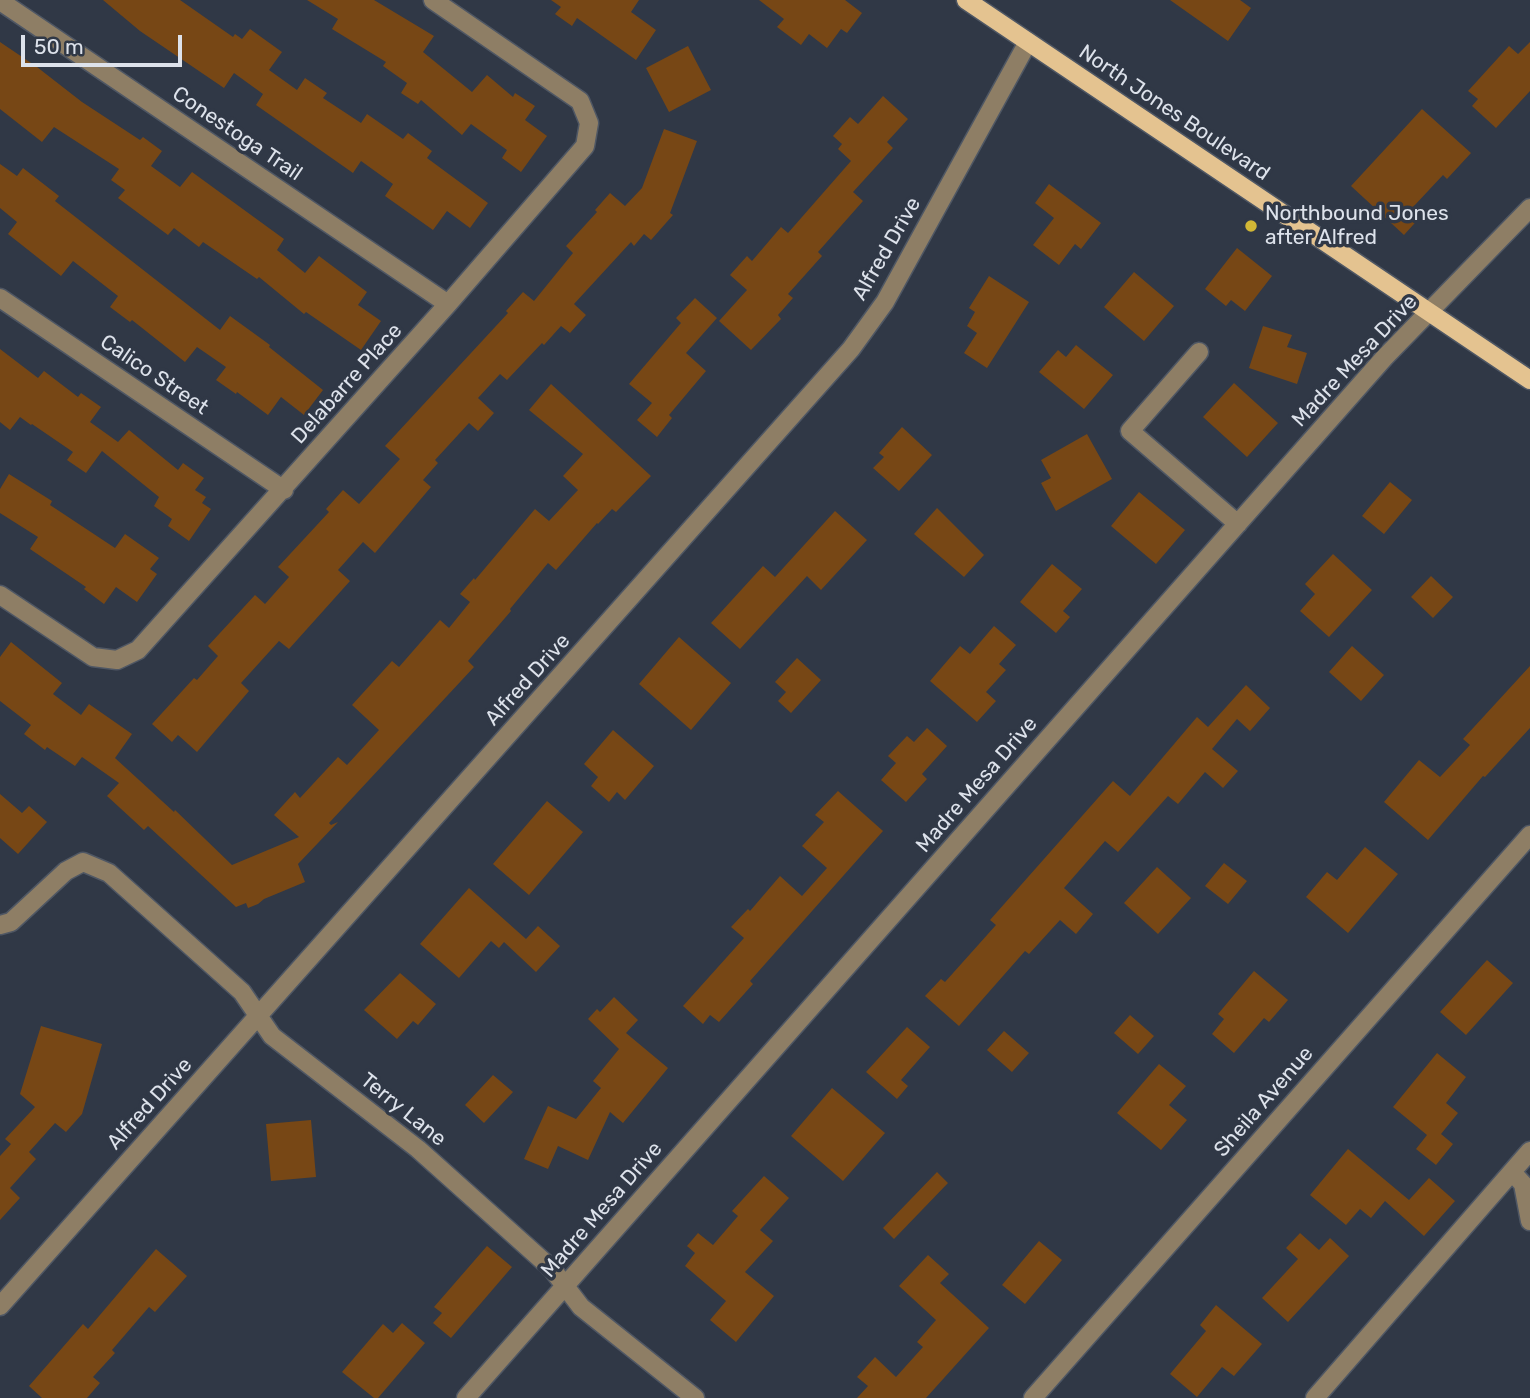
<!DOCTYPE html>
<style>
body{margin:0}
#map{position:relative;width:1530px;height:1398px;overflow:hidden;background:#303846;font-family:Rubik,sans-serif}
canvas{display:block}
.scale{position:absolute;left:21px;top:35px;width:161px;height:32px;box-sizing:border-box;border:4px solid #dde2eb;border-top:0;padding-left:9px;font-size:21px;line-height:24px;white-space:nowrap;color:#dde2eb;-webkit-text-stroke:5px #303846;paint-order:stroke}
</style>
<div id="map">
<canvas width="1530" height="1398"></canvas>
<div class="scale">50 m</div>
</div>
<script>
const c = document.querySelector('canvas').getContext('2d');
c.lineJoin = 'round';
function paint(path, color) { c.fillStyle = color; c.fill(path, 'evenodd'); }
function trace(path, color, width, dash) { c.strokeStyle = color; c.lineWidth = width; c.lineCap = dash ? 'butt' : 'round'; c.setLineDash(dash || []); c.stroke(path); }
function write(font, color, halo, rows, align = 'center') {
  c.font = font + ' Rubik,sans-serif'; c.lineWidth = 7; c.setLineDash([]); c.textBaseline = 'middle'; c.strokeStyle = halo; c.fillStyle = color; for (const [text, x, y, turn = 0] of rows) {
    c.save(); c.translate(x, y); c.rotate((+turn || 0) * Math.PI / 180); c.textAlign = isNaN(turn) ? turn : align; if (halo) c.strokeText(text, 0, 0); c.fillText(text, 0, 0); c.restore();
  }
}
paint(new Path2D(`
 M103 0H180L233 37 235 34 242 39 250 29 282 52 269 70 297 90 305 78 327 93 323 98 361 123 367 114 403 139 408 133 432 151 427 158 488 203 470 228 447 211 433 230 385 196 393 184 361 161 353 173 256 105 263 94 234 73 224 88 140 31Z
 M307 0H374L434 36 423 52 472 92 487 75 513 97 515 93 535 106 525 120 547 136 521 172 502 158 507 150 471 124 462 135 421 100 418 104 401 93 407 83 383 66 386 62 332 29 338 19Z
 M551 0H639L631 12 656 30 636 60 577 18 572 26 555 14 561 7Z
 M759 0H845L862 13 847 33 841 29 827 48 809 34 801 45 777 27 784 19Z
 M1170 0H1240L1251 8 1228 41Z
 M0 42 37 67 82 102 140 140 143 137 162 151 151 166 180 187 192 172 284 239 277 250 305 273 319 256 367 292 358 305 381 321 361 350 306 312 304 314 259 277 257 279 203 242 199 247 174 228 168 235 118 198 125 190 111 180 119 169 54 127 42 142 0 109Z
 M1530 42V91L1496 128 1472 106 1478 99 1468 91 1509 46 1518 54Z
 M688 46 711 90 669 112 646 68Z
 M883 96 908 119 887 142 893 148 853 192 863 201 818 252 822 256 788 294 793 298 778 315 781 319 751 350 719 321 747 290 730 275 747 256 752 261 781 227 788 233 851 161 838 149 842 144 833 136 850 117 858 124Z
 M1422 109 1471 153 1447 179 1443 175 1414 206 1423 214 1404 235 1351 186Z
 M664 129 697 141 670 213 673 215 651 240 644 234 634 246 631 242 574 304 586 315 570 333 561 326 544 345 542 343 507 380 500 374 478 398 494 413 478 431 469 423 435 460 438 463 423 480 431 487 375 553 363 542 338 570 350 581 289 649 279 641 241 683 249 691 197 752 178 735 172 742 152 724 194 678 197 680 218 656 208 646 255 595 265 604 289 577 278 567 329 512 326 509 343 490 359 504 400 459 385 446 508 313 506 311 523 292 534 301 573 253 566 246 597 212 595 210 610 193 625 206 642 188Z
 M0 164 17 176 23 168 59 196 55 201 220 330 230 316 270 345 269 347 323 390 304 415 281 397 268 415 237 392 236 394 216 380 226 367 197 347 185 362 132 320 130 322 110 307 118 296 73 261 61 276 8 234 17 222 0 208Z
 M1049 184 1101 223 1081 249 1075 244 1059 265 1033 245 1054 218 1035 203Z
 M1237 248 1272 276 1245 311 1231 300 1226 306 1205 289Z
 M1134 272 1174 306 1144 341 1104 307Z
 M989 276 1029 302 987 368 964 353 977 333 967 326 975 312 969 308Z
 M695 298 717 318 686 353 706 371 669 415 672 418 657 437 637 420 652 403 629 384 681 323 676 318Z
 M1263 326 1292 335 1287 347 1307 353 1297 384 1249 368Z
 M1076 345 1113 375 1084 409 1039 372 1058 350 1066 357Z
 M0 349 38 378 44 371 78 397 81 393 101 407 90 422 118 442 129 430 178 470 183 463 204 478 195 490 206 497 202 503 211 509 189 541 168 526 172 519 154 506 159 497 102 451 86 473 67 460 73 452 32 424 31 425 20 417 10 430 0 422Z
 M1234 383 1278 423 1247 457 1203 417Z
 M551 384 651 476 616 512 612 509 598 524 597 523 556 570 548 563 510 609 511 611 468 661 474 667 329 823 331 825 338 822 298 864 305 882 264 899 258 904 248 908 246 903 236 907 148 826 144 830 107 796 119 783 82 757 75 766 47 747 45 750 24 734 31 725 0 701V657L11 642 62 683 53 694 81 715 89 704 132 734 115 758 174 812 175 810 232 865 299 837 274 815 295 792 300 798 338 757 347 765 379 730 352 705 392 661 399 667 440 620 449 628 470 602 460 594 474 578 475 580 535 509 549 521 578 490 563 476 583 454 529 410Z
 M902 427 932 455 899 491 873 468 884 457 879 453Z
 M1087 434 1112 479 1056 511 1041 483 1051 478 1041 460Z
 M9 474 52 501 50 505 115 548 125 534 159 558 150 569 157 574 137 602 116 587 104 604 84 589 86 587 30 549 38 537 0 513V489Z
 M1390 482 1412 500 1384 534 1362 516Z
 M1139 492 1185 530 1156 564 1111 526Z
 M937 508 984 555 964 577 914 534Z
 M835 511 867 540 821 590 807 576 740 649 711 623 763 566 775 577Z
 M1333 554 1372 590 1329 637 1300 611 1315 594 1305 584Z
 M1052 564 1082 589 1063 611 1070 617 1056 633 1020 602Z
 M1431 576 1453 597 1433 618 1411 597Z
 M994 626 1016 645 999 664 1006 670 986 692 996 701 977 722 930 681 960 646 970 654Z
 M679 637 731 683 691 730 639 684Z
 M1352 646 1384 675 1361 701 1329 672Z
 M797 658 821 680 791 713 778 701 786 692 775 682Z
 M1530 666V728L1485 777 1483 776 1428 840 1384 802 1419 760 1440 777 1470 745 1463 739Z
 M1246 685 1270 708 1250 731 1237 719 1212 749 1238 771 1223 788 1205 772 1178 804 1168 796 1118 852 1105 841 1064 888 1093 914 1076 934 1060 920 1029 954 1025 951 959 1026 925 996 941 979 945 982 996 925 990 920 1113 781 1130 796 1197 717 1208 727Z
 M927 728 947 746 922 774 927 779 906 802 881 780 896 763 888 756 907 736 914 742Z
 M613 730 654 766 625 800 617 792 609 802 591 786 598 777 584 764Z
 M838 791 883 831 750 981 753 984 719 1022 710 1015 703 1024 683 1006 744 938 731 927 748 909 750 911 780 876 802 896 827 868 802 846 824 822 815 815Z
 M0 794 22 813 29 806 47 822 18 854 0 838Z
 M547 801 583 832 529 895 493 864Z
 M1365 847 1398 874 1348 933 1306 897 1327 872 1337 880Z
 M1224 863 1247 881 1228 904 1205 886Z
 M1157 867 1191 898 1158 934 1124 903Z
 M469 888 526 939 538 926 560 946 536 972 504 942 499 948 491 941 459 978 420 944Z
 M1487 960 1513 983 1466 1035 1440 1012Z
 M1254 971 1288 1000 1269 1022 1264 1018 1234 1053 1212 1034 1224 1019 1218 1014Z
 M400 973 436 1004 418 1025 413 1021 397 1039 364 1010Z
 M614 997 638 1020 626 1033 668 1068 623 1123 610 1112 588 1160 558 1146 548 1169 524 1159 548 1106 576 1119 601 1088 593 1081 619 1049 588 1019 597 1009 600 1012Z
 M1130 1015 1154 1036 1138 1054 1114 1033Z
 M41 1026 102 1044 82 1114 66 1132 55 1123 29 1152 36 1159 10 1188 20 1198 0 1220V1156L11 1144 5 1139 35 1107 20 1094Z
 M907 1027 930 1047 901 1080 908 1086 897 1099 866 1072Z
 M1004 1031 1029 1053 1012 1072 987 1050Z
 M1437 1053 1466 1077 1446 1103 1458 1113 1441 1134 1453 1144 1436 1165 1416 1149 1427 1135 1393 1107Z
 M1159 1064 1186 1086 1169 1105 1187 1120 1161 1150 1117 1113Z
 M493 1075 513 1092 484 1123 465 1105Z
 M832 1088 885 1133 843 1181 791 1136Z
 M311 1120 316 1177 271 1181 266 1124Z
 M1348 1149 1409 1200 1429 1178 1455 1201 1424 1236 1385 1201 1371 1218 1360 1209 1346 1225 1310 1195Z
 M937 1172 948 1183 894 1239 883 1228Z
 M764 1176 789 1198 760 1230 773 1241 745 1272 774 1296 736 1342 710 1320 726 1301 685 1266 695 1253 687 1246 698 1233 713 1245 738 1216 732 1211Z
 M1300 1233 1319 1250 1330 1238 1349 1256 1288 1322 1262 1298 1298 1259 1286 1248Z
 M1039 1241 1062 1260 1025 1304 1002 1285Z
 M487 1246 512 1267 451 1338 433 1323 442 1313 434 1307Z
 M156 1249 187 1276 155 1312 149 1307 112 1350 115 1353 93 1377 100 1383 87 1398H42L29 1386 83 1324 88 1329Z
 M928 1255 949 1274 940 1283 989 1328 926 1398H857L868 1386 857 1377 875 1357 896 1377 923 1347 917 1342 936 1320 899 1286Z
 M1216 1305 1262 1344 1234 1376 1222 1367 1197 1397 1170 1374 1206 1331 1200 1325Z
 M402 1323 425 1343 378 1398H374L342 1372 383 1324 393 1333Z`), '#774715');
const minor = new Path2D(`
 M0 1 448 304
 M0 298 284 490
 M1199 352 1130 431 1238 524
 M0 595 93 657 117 660 138 650 448 304 585 146 589 123 580 101 433 0
 M0 925 11 922 66 871 83 862 109 873 242 992 272 1036 418 1149 552 1269 581 1307 695 1398
 M1512 1172 1523 1184 1530 1221
 M0 1306 851 349 885 302 1028 42
 M466 1398 1384 358 1530 208
 M1033 1398 1530 835
 M1315 1398 1530 1151`);
const major = new Path2D(`
 M966 0 1530 380`);
trace(minor, '#4f5764', 21);
trace(major, '#4f5764', 21);
trace(minor, '#8e7e65', 18);
trace(major, '#e4c390', 18);
for (const [x, y, r, color] of [
 [1251,226,7,"#d2b736"]
]) { const dot = new Path2D(); dot.arc(x, y, r, 0, 2 * Math.PI); c.fillStyle = color; c.fill(dot); trace(dot, '#303846', 2.5); }
write('21px', '#dde2eb', '#303846', [
 ["North Jones Boulevard",1174,113,34],
 ["Conestoga Trail",237,134,34],
 ["Alfred Drive",887,249,-60],
 ["Madre Mesa Drive",1355,361,-47],
 ["Calico Street",154,375,34],
 ["Delabarre Place",347,384,-48],
 ["Alfred Drive",528,680,-48],
 ["Madre Mesa Drive",977,785,-49],
 ["Sheila Avenue",1264,1102,-49],
 ["Alfred Drive",150,1104,-48],
 ["Terry Lane",403,1110,39],
 ["Madre Mesa Drive",602,1210,-49]
]);
write('21px', '#dde2eb', '#303846', [
 ["Northbound Jones",1265,214],
 ["after Alfred",1265,238]
], 'left');
</script>
